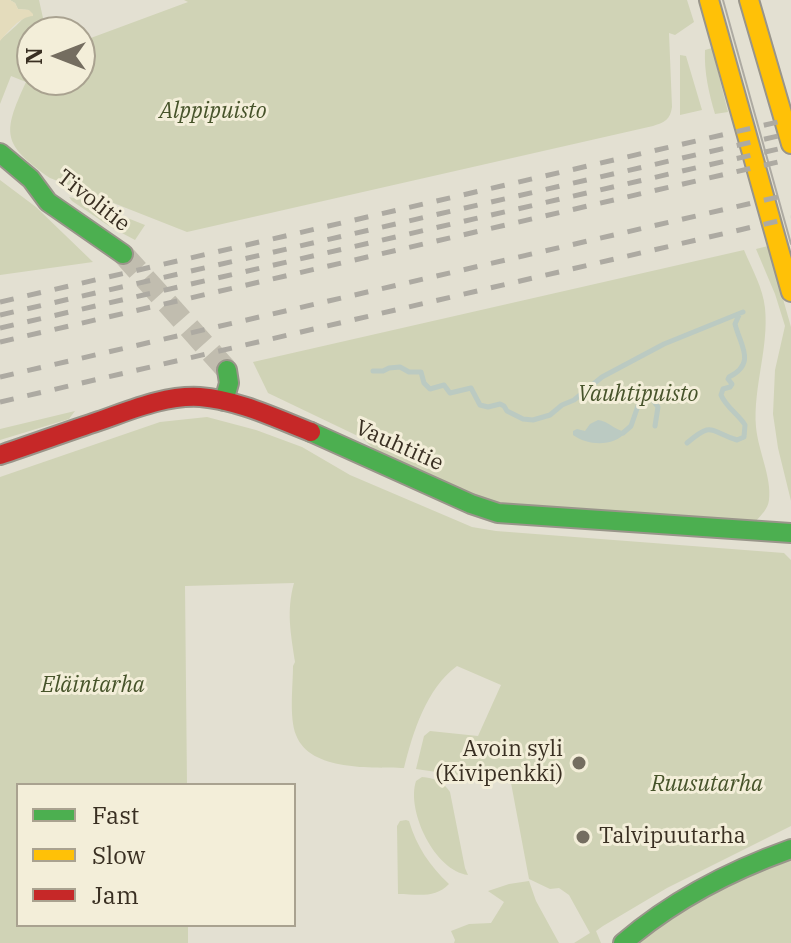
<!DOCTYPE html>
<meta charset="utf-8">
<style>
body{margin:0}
#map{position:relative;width:791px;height:943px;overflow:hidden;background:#e3e0d2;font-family:"IBM Plex Serif",serif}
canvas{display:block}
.legend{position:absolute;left:16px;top:783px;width:280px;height:144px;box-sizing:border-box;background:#f3eed9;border:2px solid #a9a290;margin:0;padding:10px 14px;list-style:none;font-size:24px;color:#392f22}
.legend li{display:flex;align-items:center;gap:16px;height:40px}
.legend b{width:40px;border:2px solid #a9a290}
.north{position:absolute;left:16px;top:16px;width:80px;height:80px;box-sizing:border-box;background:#f3eed9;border:2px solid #a9a290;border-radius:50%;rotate:270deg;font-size:22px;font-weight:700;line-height:32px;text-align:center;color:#392f22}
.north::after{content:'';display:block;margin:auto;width:28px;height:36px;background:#746d60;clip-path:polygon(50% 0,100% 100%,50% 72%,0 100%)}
</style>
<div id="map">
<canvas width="791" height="943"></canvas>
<ul class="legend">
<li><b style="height:10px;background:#4caf50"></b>Fast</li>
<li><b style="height:10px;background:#ffc107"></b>Slow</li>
<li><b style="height:10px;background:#c62828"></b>Jam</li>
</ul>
<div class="north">N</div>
</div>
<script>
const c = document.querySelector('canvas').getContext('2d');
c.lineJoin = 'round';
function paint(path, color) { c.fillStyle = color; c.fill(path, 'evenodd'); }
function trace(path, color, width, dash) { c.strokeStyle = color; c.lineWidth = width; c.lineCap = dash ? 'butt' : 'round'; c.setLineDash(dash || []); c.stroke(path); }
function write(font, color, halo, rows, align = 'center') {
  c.font = font + ' "IBM Plex Serif",serif'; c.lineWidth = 6; c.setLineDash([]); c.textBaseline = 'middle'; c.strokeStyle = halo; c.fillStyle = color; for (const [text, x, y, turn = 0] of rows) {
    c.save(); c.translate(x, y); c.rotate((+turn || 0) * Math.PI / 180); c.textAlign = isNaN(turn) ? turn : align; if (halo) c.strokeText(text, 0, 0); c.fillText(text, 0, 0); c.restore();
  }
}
paint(new Path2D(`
 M10 0H39L45 27 41 32H32V40L26 61 32 60V80H80V42L188 2 184 0H687L694 22 675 35 669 33 672 107C670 120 665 122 653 126L187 232 50 178C2 144 2 134 26 82L11 76 0 104V40C8 33 26 18 29 10L18 9 15 3Z
 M712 48 728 112 715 114C709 93 704 73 705 50Z
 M680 55 686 56 702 110 680 115Z
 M0 180 36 207 93 262 0 275Z
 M69 197 82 200 145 225 135 240 109 226 72 201Z
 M768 246 791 327V501L778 448 773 414 775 370 785 326 775 294 756 249Z
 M744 250C752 269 763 288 765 308 769 348 753 387 756 427 758 450 772 478 769 500 768 509 761 515 756 521L496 504 376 451 362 438 268 393 253 362Z
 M75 411 69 419 0 440V429Z
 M207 417 256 430 302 447 350 475 472 527 496 531 784 553 791 560V826L667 888 603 926 596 931 601 943H574L590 933 569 895 559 888 550 889 529 879 511 783 416 769 424 736 430 731 478 736 501 685 457 666C426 689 413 732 404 768 373 767 310 772 296 735 289 717 293 686 293 666L295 662C291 634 286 612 294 583L185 586 187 785H18V925H188V943H0V477L160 422Z
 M422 777C434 778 443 781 450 792L465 868 468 875C435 871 406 811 416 781Z
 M406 820 409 821C417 847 429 865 449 884 435 899 417 894 398 894L397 826 400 821Z
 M791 857V943H639L699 897Z
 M529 881 536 901 559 943H454L455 940 451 931 469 924 491 923 504 902 488 891 509 884Z`), '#d0d3b6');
paint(new Path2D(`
 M0 0H10L15 3 18 9 29 10 33 14V16C19 17 9 31 0 41Z`), '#e4dcbc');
paint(new Path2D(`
 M598 420C609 421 612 429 626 432 614 447 588 446 573 435V431L577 429 585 431 590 424Z`), '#bbcac2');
trace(new Path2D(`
 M373 371H383L389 368 400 367 409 372H421L424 383 430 389 444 385 450 393 471 388 480 405 488 407 500 404 504 406 507 411 523 419 533 420 550 415 562 405 574 400 602 377 664 344 743 312
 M623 433 631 426 639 403 647 399H652L658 407 655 426
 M687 443C713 421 709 431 737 440L744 437 745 425C738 414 726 407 721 395L723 389 730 387 732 384 728 379 729 377C757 363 740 345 735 324L739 315`), '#bbcac2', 5);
trace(new Path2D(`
 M123 254 227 370`), '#c1bdaf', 22, [22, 11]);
const fast = new Path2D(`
 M0 153 31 179 48 202 123 254
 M224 401 229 383 227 370
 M311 432 471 504 498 513 791 533
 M623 943C673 900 729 871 791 849`);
const slow = new Path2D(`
 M709 0 791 292
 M749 0 791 144`);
const jam = new Path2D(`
 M0 455C33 444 66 432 99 421 131 410 165 395 200 397 238 400 275 418 311 432`);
trace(fast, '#99958a', 22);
trace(slow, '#99958a', 22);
trace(jam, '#99958a', 22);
trace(fast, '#4caf50', 18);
trace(slow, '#ffc107', 18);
trace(jam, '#c62828', 18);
trace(new Path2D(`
 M723 0 791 244`), '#adaaa2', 2);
trace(new Path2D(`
 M0 302 791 119
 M0 315 791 133
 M0 328 791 146
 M0 342 791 159
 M0 377 791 194
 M0 402 791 218`), '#adaaa2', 5, [14, 14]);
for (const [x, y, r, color] of [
 [579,763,8,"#746d60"],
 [583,837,8,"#746d60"]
]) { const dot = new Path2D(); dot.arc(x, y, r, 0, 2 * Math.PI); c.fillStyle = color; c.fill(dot); trace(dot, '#f3eed9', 3); }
write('italic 22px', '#46532a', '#f3eed9', [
 ["Alppipuisto",213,112],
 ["Vauhtipuisto",638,395],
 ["Eläintarha",93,686],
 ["Ruusutarha",707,785]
]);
write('22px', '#392f22', '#f3eed9', [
 ["Tivolitie",93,201,38],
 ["Vauhtitie",399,446,24]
]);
write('22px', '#392f22', '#f3eed9', [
 ["Avoin syli",563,750],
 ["(Kivipenkki)",563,775],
 ["Talvipuutarha",599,837,"left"]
], 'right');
</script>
